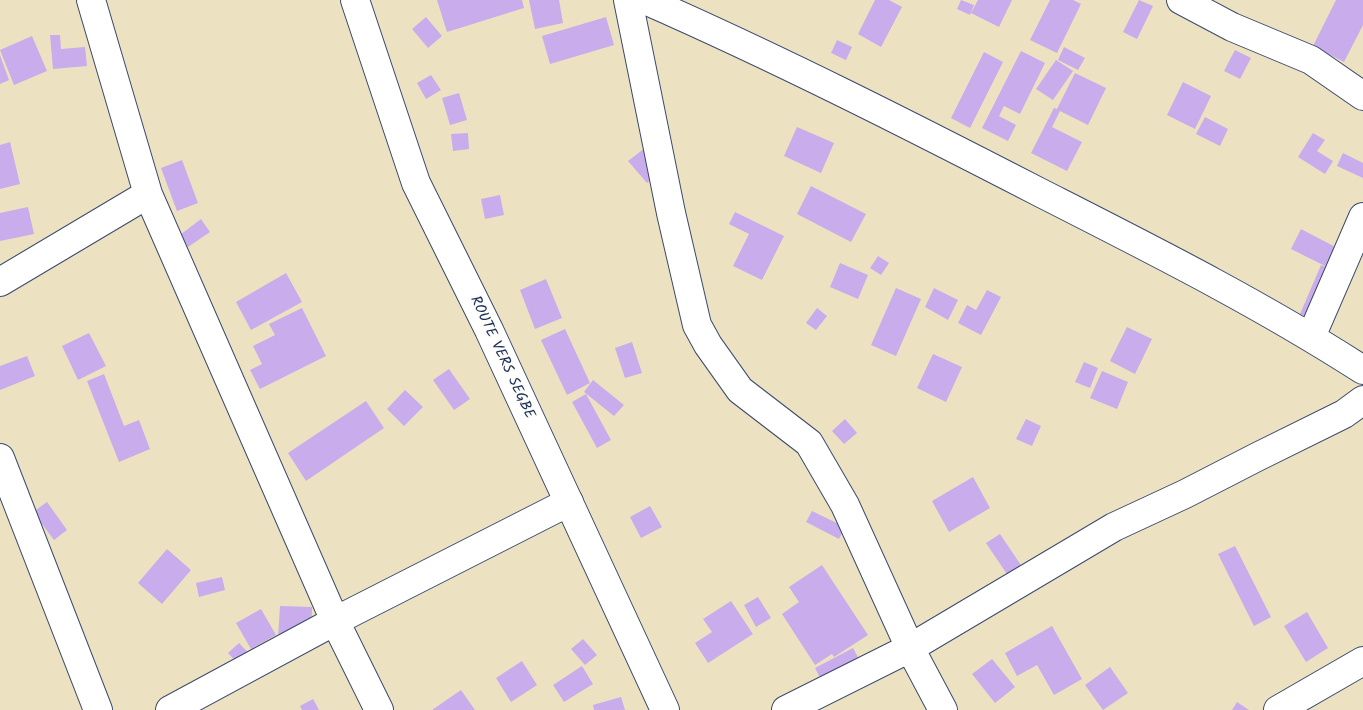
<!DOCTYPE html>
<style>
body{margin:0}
canvas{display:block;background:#ece2c1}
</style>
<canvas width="1363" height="710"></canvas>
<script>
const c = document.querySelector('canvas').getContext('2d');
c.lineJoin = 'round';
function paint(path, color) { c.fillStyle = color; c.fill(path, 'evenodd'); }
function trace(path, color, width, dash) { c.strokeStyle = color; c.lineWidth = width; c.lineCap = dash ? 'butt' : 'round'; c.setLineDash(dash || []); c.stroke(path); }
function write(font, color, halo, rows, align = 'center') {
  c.font = font + ' Kalam,sans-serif'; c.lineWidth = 4; c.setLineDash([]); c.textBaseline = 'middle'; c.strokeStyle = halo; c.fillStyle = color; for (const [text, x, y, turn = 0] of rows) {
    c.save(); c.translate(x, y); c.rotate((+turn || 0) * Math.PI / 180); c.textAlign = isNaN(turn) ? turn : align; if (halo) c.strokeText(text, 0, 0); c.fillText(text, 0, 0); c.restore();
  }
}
paint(new Path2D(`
 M437 0H522L524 8 447 32Z
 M529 0H559L563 23 535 29Z
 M875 0H889L902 7 881 47 858 34Z
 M961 0 974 5 970 15 957 9Z
 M978 0H1012L999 27 971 13Z
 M1050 0H1073L1081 4 1057 53 1030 40Z
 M1139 0 1153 6 1137 39 1123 32Z
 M1336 0H1363V25L1344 62 1313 46Z
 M426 17 442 36 428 48 412 29Z
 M606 17 614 45 550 64 542 36Z
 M50 35H60L61 49 85 47 87 66 53 69Z
 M32 36 47 71 14 85 0 50Z
 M837 40 852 47 846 60 831 53Z
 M1064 47 1085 58 1078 70 1058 60Z
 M1235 50 1251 58 1240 79 1224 71Z
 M1021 51 1045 63 1020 114 1004 106 999 116 1016 125 1008 141 982 128Z
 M984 52 1003 62 970 128 951 118Z
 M0 55 9 80 0 84Z
 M1056 60 1073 71 1053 100 1036 89Z
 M1075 73 1106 88 1088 125 1060 111 1052 127 1082 142 1067 171 1031 153 1054 108 1057 109Z
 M431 75 441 90 426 99 417 83Z
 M1183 82 1211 96 1195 129 1167 115Z
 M459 93 467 120 450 125 442 98Z
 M1205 117 1228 129 1220 146 1196 134Z
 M797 127 834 143 821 173 784 156Z
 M468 133 469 149 453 151 451 134Z
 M1313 133 1325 140 1317 151 1333 161 1325 174 1298 157Z
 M10 142 20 184 0 189V145Z
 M645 148 662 169 647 183 628 161Z
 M1343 153 1363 163V178L1337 166Z
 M182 160 198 203 177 211 161 168Z
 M811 186 866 214 851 242 797 214Z
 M500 195 504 215 485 219 481 199Z
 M28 207 34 234 0 241V213Z
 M735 212 784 236 762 280 733 266 749 234 729 224Z
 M201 219 210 232 188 247 180 235Z
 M1301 229 1343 251 1316 321 1300 314 1321 265 1331 269 1291 249Z
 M878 256 889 263 881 275 870 268Z
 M840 263 868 275 858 299 830 287Z
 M286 273 302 302 251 330 236 302Z
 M546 279 562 318 535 329 520 290Z
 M896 288 921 299 896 356 871 345Z
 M934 288 958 300 948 320 925 307Z
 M987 290 1001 297 981 335 958 323 967 305 976 310Z
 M302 308 326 356 260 389 250 370 262 364 253 346 275 335 269 324Z
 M817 308 827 316 816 330 806 323Z
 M1127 327 1152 339 1135 374 1110 361Z
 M565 329 590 383 567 395 541 340Z
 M89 333 106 366 78 380 62 346Z
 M632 342 642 373 625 378 615 348Z
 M933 354 962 367 946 402 917 388Z
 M27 356 35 376 0 390V366Z
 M1084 362 1098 368 1090 388 1075 382Z
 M449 369 470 399 454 410 433 380Z
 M1102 371 1128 382 1117 409 1090 398Z
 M104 374 124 426 139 420 150 449 119 462 87 381Z
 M593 380 624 405 614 416 584 392Z
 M405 390 423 407 404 426 387 409Z
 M586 394 611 440 597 448 572 402Z
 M366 401 384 428 306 481 288 453Z
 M845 419 857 433 844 444 832 431Z
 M1026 419 1041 426 1032 446 1016 439Z
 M973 477 990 508 949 532 932 501Z
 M47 502 67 530 54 540 33 512Z
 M650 506 662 527 641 538 630 517Z
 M812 511 845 527 839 539 806 522Z
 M1000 534 1031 580 1017 589 986 543Z
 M1235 546 1271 617 1254 626 1218 554Z
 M167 549 191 570 162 604 138 583Z
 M822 565 868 635 834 657 832 654 815 665 782 614 799 602 789 587Z
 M222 577 225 590 199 597 196 583Z
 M758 597 771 618 756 627 744 605Z
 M731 601 753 634 708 663 695 643 712 632 703 619Z
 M280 606 312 607 311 640 278 639Z
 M261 609 276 635 251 649 236 623Z
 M1307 612 1328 648 1306 662 1284 626Z
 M1052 626 1082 679 1054 695 1037 665 1017 676 1005 653Z
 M583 639 597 655 585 665 571 649Z
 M239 643 258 663 247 673 228 653Z
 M853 648 868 676 830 697 815 668Z
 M992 659 1015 687 995 703 972 674Z
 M522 661 537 685 511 702 496 678Z
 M582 666 593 684 564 702 553 685Z
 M1110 667 1128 693 1103 710 1085 685Z
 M461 690 475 710H432Z
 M621 697 625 710H594L593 705Z
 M313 699 319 710H302L300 706Z
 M1237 702 1249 710H1232Z`), '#c8acec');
const minor = new Path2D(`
 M91 0 148 194 335 621 379 710
 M628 0 671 213 697 325 708 345 740 390 809 443 845 505 910 648 943 710
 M645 0C779 59 909 125 1039 192 1149 248 1259 303 1363 370
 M1181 0 1232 27 1311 60 1363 96
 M0 282 148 194
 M1311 337 1363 217
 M0 458 98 710
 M170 710 335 621 569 502
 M786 710 910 648 1114 527 1185 494 1257 457 1344 414 1363 400
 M1278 710 1363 661`);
const major = new Path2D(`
 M355 0 416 183 489 330 665 710`);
trace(minor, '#3a4a6d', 30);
trace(major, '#3a4a6d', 30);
trace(minor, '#fff', 28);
trace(major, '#fff', 28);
write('15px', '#1b2f5e', '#fdfcf7', [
 ["ROUTE VERS SEGBE",501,358,65]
]);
</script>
